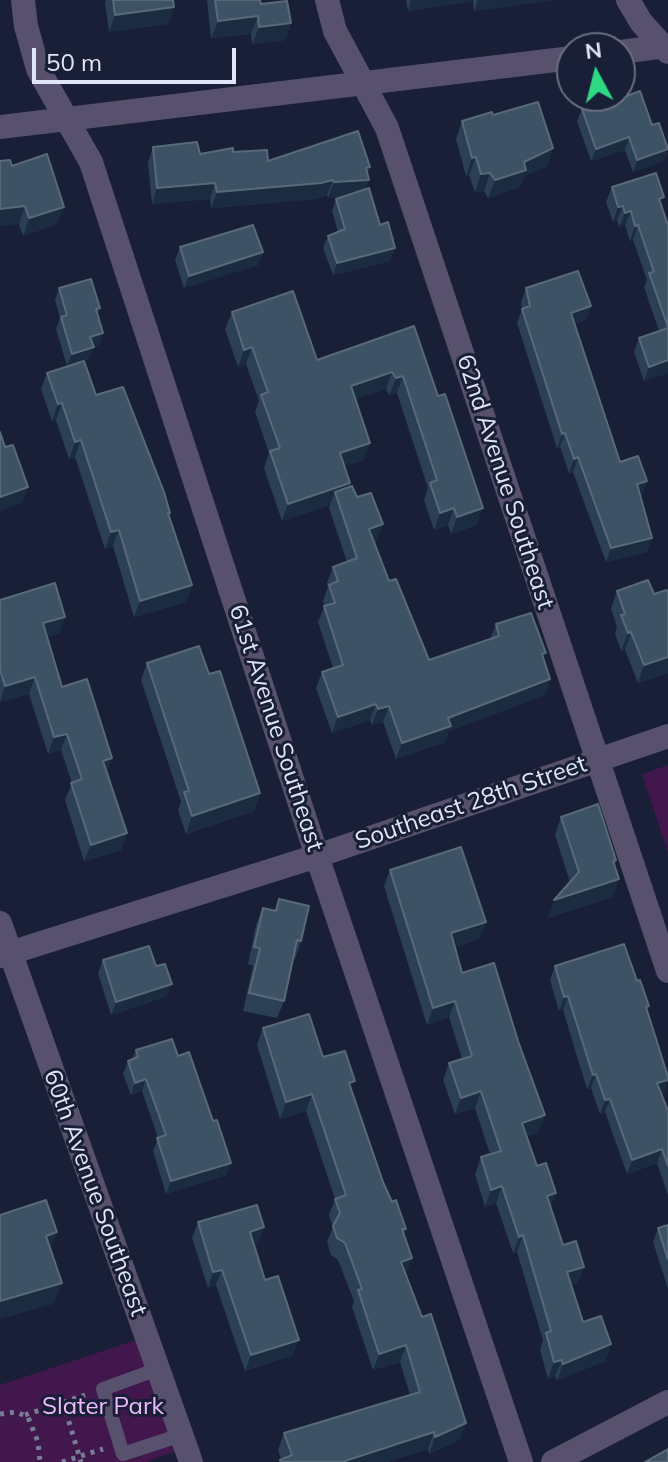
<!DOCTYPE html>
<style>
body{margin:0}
#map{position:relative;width:668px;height:1462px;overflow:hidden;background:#181f37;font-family:Mulish,sans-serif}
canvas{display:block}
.north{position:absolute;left:556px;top:32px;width:80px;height:80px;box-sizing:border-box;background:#181f37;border:2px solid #686f84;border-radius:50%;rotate:353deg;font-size:22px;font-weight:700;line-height:32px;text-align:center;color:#e0e6f7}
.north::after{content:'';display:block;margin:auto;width:28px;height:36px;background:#2fd883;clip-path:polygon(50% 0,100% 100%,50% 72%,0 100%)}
.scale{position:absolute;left:32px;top:48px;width:204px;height:36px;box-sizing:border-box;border:4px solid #e0e6f7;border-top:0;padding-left:10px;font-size:24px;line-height:28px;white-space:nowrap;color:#e0e6f7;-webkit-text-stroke:6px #181f37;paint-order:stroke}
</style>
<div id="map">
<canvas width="668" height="1462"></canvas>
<div class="north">N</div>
<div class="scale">50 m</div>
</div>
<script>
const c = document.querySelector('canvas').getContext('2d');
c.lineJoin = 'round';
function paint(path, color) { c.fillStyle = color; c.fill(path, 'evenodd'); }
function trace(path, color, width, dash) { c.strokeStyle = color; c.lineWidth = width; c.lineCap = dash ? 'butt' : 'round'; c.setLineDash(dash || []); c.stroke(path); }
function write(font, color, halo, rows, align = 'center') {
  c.font = font + ' Mulish,sans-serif'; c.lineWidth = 6; c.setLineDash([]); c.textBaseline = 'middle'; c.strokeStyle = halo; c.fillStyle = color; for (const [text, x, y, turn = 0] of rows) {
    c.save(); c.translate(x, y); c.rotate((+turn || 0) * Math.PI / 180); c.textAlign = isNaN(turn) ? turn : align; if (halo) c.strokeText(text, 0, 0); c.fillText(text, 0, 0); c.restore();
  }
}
paint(new Path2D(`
 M668 765V853L642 774Z
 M139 1339 176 1451 146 1462H0V1385Z`), '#41174d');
trace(new Path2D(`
 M63 1402 81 1462
 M0 1414 16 1412 28 1417 38 1442 40 1462
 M25 1415 85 1395
 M62 1462 103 1449`), '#777d92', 5, [4, 6]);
trace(new Path2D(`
 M158 1369 103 1389 123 1454 181 1435`), '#57516d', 14);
trace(new Path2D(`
 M23 0 26 26 38 69 91 162 317 856 521 1462
 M327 0 335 31 387 128 668 971
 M628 0 641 22 668 52
 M620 52 668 46
 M0 127 572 58
 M0 923 191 1462
 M0 956 317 856 668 736
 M553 1462 668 1402`), '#57516d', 24);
paint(new Path2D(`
 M106 0H173L174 7 168 24 109 32 105 2Z
 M207 0H260L261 4 291 23 285 40 252 44 251 34 211 38Z
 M406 0H554L474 11 473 1 408 11Z
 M616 100 652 125 668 149 663 161 633 172 625 150 591 161 577 121 582 109Z
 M493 115 553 148 547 166 524 176 520 187 488 198 484 191 475 192 469 175 466 176 456 139 462 121Z
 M153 147 200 154 233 152 268 161 370 167 367 174 369 180 365 190 390 261 333 275 323 248 328 236 338 232 332 211 336 199 340 197 328 198 327 195 316 199 211 208 210 199 152 204 148 163Z
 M12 166 57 224 23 236 19 224Z
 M612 187 661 206 668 225V373L644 381 634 352 639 338 659 331 644 287 647 280 633 240 630 241 625 225 619 227 617 220 613 222 606 202Z
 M180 247 263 252 258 265 184 288 175 260Z
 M59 288 100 308 97 314 99 345 94 347 89 359 67 366 56 329 60 318 55 300Z
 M526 288 591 306 586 320 574 324 620 462 647 481 642 495 640 496 652 538 647 552 606 562 573 472 569 473 560 447 557 448 517 323 522 309 521 302Z
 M232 312 317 360 414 326 477 525 451 534 448 525 434 530 424 500 428 488 397 393 389 395 386 389 355 399 364 460 344 466 350 483 349 487 357 497 377 540 374 541 389 581 429 660 490 639 496 624 544 659 550 679 545 695 449 731 445 742 396 759 383 722 372 725 370 720 332 733 316 688 322 672 333 668 318 622 325 605 323 601 328 587 327 583 333 567 347 562 329 508 330 505 282 521 264 468 269 453 255 412 259 401 246 364 238 367 225 329Z
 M47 373 96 395 169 517 192 585 186 602 134 617 113 546 105 549 75 457 69 459 56 420 52 421 41 389Z
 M617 591 654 594 668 592V673L638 683 625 650 621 651 615 633 617 627 611 608Z
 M0 600 65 617 59 633 47 637 62 687 112 758 107 772 127 833 121 850 84 861 65 800 72 783 61 750 48 754 29 694 0 702Z
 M147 663 209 674 260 793 254 811 186 834 178 810 181 802 141 680Z
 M561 817 616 860 615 865 613 897 547 918 570 882 555 835Z
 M390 870 486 922 479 939 455 947 462 973 539 1132 527 1136 563 1245 578 1283 571 1285 583 1322 611 1344 605 1361 557 1380 555 1376 548 1379 540 1350 543 1340 517 1252 513 1253 496 1203 485 1207 475 1174 481 1157 490 1154 475 1108 455 1114 443 1080 449 1063 462 1059 449 1017 427 1025 384 886Z
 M279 899 301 941 295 959 293 958 284 1001 277 1018 243 1011 253 966 248 964 256 925 263 908 275 911Z
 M103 960 167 996 111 1015 98 973Z
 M555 966 647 1011 664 1094H662L668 1111V1195L657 1163 627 1174 605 1112 600 1114 591 1088 587 1089 563 1010 559 1011 550 980Z
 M263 1028 323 1057 352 1090 383 1182 406 1229 404 1234 406 1275 460 1439 429 1454 428 1449 387 1462H279L281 1459 278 1450 284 1433 410 1395 400 1362 373 1370 352 1307 354 1301 338 1260 331 1255 327 1242 333 1227 329 1215 335 1199 306 1111 280 1119 257 1045Z
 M136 1050 178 1056 226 1175 166 1194 153 1151 158 1138 142 1091 131 1095 123 1074 128 1061 132 1059Z
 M198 1222 259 1242 254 1244 265 1280 293 1355 245 1371 216 1285 208 1288 192 1238Z
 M668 1225V1289L653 1242 658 1228Z`), '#2b4054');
paint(new Path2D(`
 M411 0H473V1L408 11Z
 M478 0H554L474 11Z
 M174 7 168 24 109 32 115 15Z
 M258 16 251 34 211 38 218 21Z
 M291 23 285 40 252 44 259 27Z
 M629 137 625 150 591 161 596 149Z
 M553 148 547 166 524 176 520 187 488 198 495 180 524 162Z
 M668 149 663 161 633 172 637 160Z
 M476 157 469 175 466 176 472 158Z
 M370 167 365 180H369L363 196 328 198 334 182Z
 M490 173 484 191 475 192 481 174Z
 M333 180 327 195 316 199 211 208 217 192Z
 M215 183 210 199 152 204 157 188Z
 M25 206 19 224 0 226V209Z
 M623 206 617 220 613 222 618 207Z
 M64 207 57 224 23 236 29 218Z
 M631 211 625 225 619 227 625 213Z
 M638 225 633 240 630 241 635 226Z
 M395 248 390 261 333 275 337 263Z
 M263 252 258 265 184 288 189 276Z
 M591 306 586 320 565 327 571 313Z
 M103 333 99 345 94 347 89 359 67 366 72 354 90 337Z
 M252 347 246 364 238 367 244 350Z
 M668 360V373L644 381 649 367Z
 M392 372 386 389 345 403 351 386Z
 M403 376 397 393 389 395 396 378Z
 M62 403 56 420 52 421 58 404Z
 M565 433 560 447 557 448 562 434Z
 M81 440 75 457 69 459 75 442Z
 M370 443 364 460 334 470 340 453Z
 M578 457 573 472 569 473 574 459Z
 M647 481 642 495 632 498 637 484Z
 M350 483 344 500 335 492 330 505 282 521 288 504Z
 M28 487 23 503 0 511V497Z
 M454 508 448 525 434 530 440 513Z
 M483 508 477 525 451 534 457 517Z
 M383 524 377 540 363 545 369 529Z
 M119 530 113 546 105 549 111 532Z
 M652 538 647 552 606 562 611 548Z
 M192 585 186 602 134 617 140 601Z
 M65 617 59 633 37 640 43 623Z
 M631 632 625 650 621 651 628 633Z
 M668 657V673L638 683 644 665Z
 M35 677 29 694 0 702 5 686Z
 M550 679 545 695 449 731 445 742 396 759 402 743 448 718Z
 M376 704 370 720 332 733 338 717Z
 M389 706 383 722 372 725 378 709Z
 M67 734 61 750 48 754 54 737Z
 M112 758 106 774 103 761Z
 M260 793 254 811 186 834 192 816Z
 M127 833 121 850 84 861 91 845Z
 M619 879 613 897 547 918 554 900Z
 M486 922 479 939 445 950 451 933Z
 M172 984 167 996 111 1015 116 1002Z
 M568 996 563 1010 559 1011 564 997Z
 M455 1001 449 1017 427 1025 433 1008Z
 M596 1074 591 1088 587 1089 593 1075Z
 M146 1079 142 1091 131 1095 135 1083Z
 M668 1080 664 1094 652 1097 657 1083Z
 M481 1091 475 1108 455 1114 461 1098Z
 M312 1094 306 1111 280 1119 286 1102Z
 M610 1099 605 1112 600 1114 605 1100Z
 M545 1115 539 1132 516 1139 522 1123Z
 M662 1149 657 1163 627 1174 632 1160Z
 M231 1163 226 1175 166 1194 171 1181Z
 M502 1186 496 1203 485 1207 491 1190Z
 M556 1193 550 1210 547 1196Z
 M264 1227 259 1242 244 1247 250 1232Z
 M57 1232 49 1253 46 1236Z
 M523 1235 517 1252 513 1253 519 1237Z
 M412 1258 406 1275 401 1262Z
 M584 1267 578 1283 561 1289 567 1272Z
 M222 1270 216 1285 208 1288 213 1272Z
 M62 1283 54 1304 0 1319V1301Z
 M299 1340 293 1355 245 1371 251 1355Z
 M611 1344 605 1361 557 1380 563 1364Z
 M406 1345 400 1362 373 1370 379 1354Z
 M562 1360 555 1376 548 1379 554 1362Z
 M466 1423 460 1439 429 1454 435 1437Z
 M434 1432 428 1449 387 1462H342Z`), '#1b2c41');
const building = new Path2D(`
 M113 0H173L174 7 115 15Z
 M215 0H260L261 4 287 1 291 23 259 27 258 16 218 21Z
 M640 91 652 125 659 123 668 149 637 160 629 137 596 149 582 109 615 97 616 100Z
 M538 102 553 148 524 162 526 170 495 180 490 173 481 174 476 157 472 158 462 121 492 112 493 115Z
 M358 131 370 167 366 168 369 180 334 182 333 180 321 183 217 192 215 183 157 188 153 147 197 142 200 154 233 148V152L267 150 268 161Z
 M47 154 64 207 29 218 25 206 0 209V161L10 160 12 166Z
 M656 173 664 197 659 199 668 225V327L649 273 654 272 638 225 635 226 631 211 625 213 623 206 618 207 612 187Z
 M369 188 380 225 388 222 395 248 337 263 328 236 345 229 336 199Z
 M253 225 263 252 189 276 180 247Z
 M578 271 591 306 571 313 620 462 638 456 647 481 637 484 652 538 611 548 578 457 574 459 565 433 562 434 522 309 530 306 526 288Z
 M91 279 100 308 96 309 103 333 90 337 94 347 72 354 61 317 67 315 59 288Z
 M293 291 317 360 414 326 438 396 445 394 483 508 457 517 454 508 440 513 430 483 437 480 403 376 396 378 392 372 351 386 370 443 340 453 350 483 288 504 270 451 280 448 261 395 268 392 252 347 244 350 232 312Z
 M668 328V360L649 367 639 338Z
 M84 361 96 395 123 387 164 492 170 513H168L192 585 140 601 119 530 111 532 81 440 75 442 62 403 58 404 47 373Z
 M0 432 5 447 13 445 28 487 0 497Z
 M352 486 357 497 371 493 383 524 369 529 389 581 396 579 429 660 499 636 496 624 531 613 546 653 542 654 550 679 448 718 451 726 402 743 389 706 378 709 376 704 338 717 322 672 343 665 324 606 335 603 329 585 338 581 333 567 357 558 335 492Z
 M648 580 654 594 667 590 668 592V657L644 665 631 632 628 633 621 615 625 614 617 591Z
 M55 583 65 617 43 623 62 687 87 679 112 758 103 761 127 833 91 845 71 783 82 779 67 734 54 737 35 677 5 686 0 670V600Z
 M199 646 209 674 220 671 260 793 192 816 184 792 189 791 147 663Z
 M598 804 616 860 613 861 619 879 554 900 579 872 561 817Z
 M461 847 486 922 451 933 462 973 494 963 518 1041 545 1115 522 1123 537 1166 546 1163 556 1193 547 1196 563 1245 576 1241 584 1267 567 1272 583 1322 601 1316 611 1344 563 1364 562 1360 554 1362 546 1333 551 1331 523 1235 519 1237 502 1186 491 1190 481 1157 501 1151 481 1091 461 1098 449 1063 472 1056 455 1001 433 1008 390 870Z
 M279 899 309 906 301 941 297 940 284 1001 249 993 260 948 254 947 263 908 276 911Z
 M624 944 637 981 640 980 649 1006 646 1007 668 1077V1080L657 1083 668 1111V1166L662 1149 632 1160 610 1099 605 1100 596 1074 593 1075 568 996 564 997 555 966Z
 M149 946 156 966 165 964 172 984 116 1002 103 960Z
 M309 1014 323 1057 345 1051 355 1081 349 1083 383 1182 392 1202 396 1200 406 1229H402L412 1258 401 1262 422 1317 431 1314 466 1423 435 1437 434 1432 342 1462H281L280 1460 292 1455 284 1433 420 1392 406 1345 379 1354 358 1290 362 1289 345 1243 337 1238 333 1226 340 1213 335 1199 346 1195 312 1094 286 1102 263 1028Z
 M172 1039 178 1056 189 1052 213 1121 217 1120 231 1163 171 1181 157 1138 166 1135 146 1079 135 1083 128 1061 138 1057 136 1050Z
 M46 1200 57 1232 46 1236 62 1283 0 1301V1215Z
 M257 1205 264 1227 250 1232 265 1280 278 1276 299 1340 251 1355 222 1270 213 1272 198 1222Z
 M668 1225V1260L658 1228Z
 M668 1449V1462H645Z`);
paint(building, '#3e5266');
trace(building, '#58697c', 2);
write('24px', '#e0e6f7', '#181f37', [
 ["62nd Avenue Southeast",505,482,72],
 ["61st Avenue Southeast",276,728,72],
 ["Southeast 28th Street",471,803,-19],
 ["60th Avenue Southeast",95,1193,70]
]);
write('24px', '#edbafe', '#181f37', [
 ["Slater Park",103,1407]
]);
</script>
